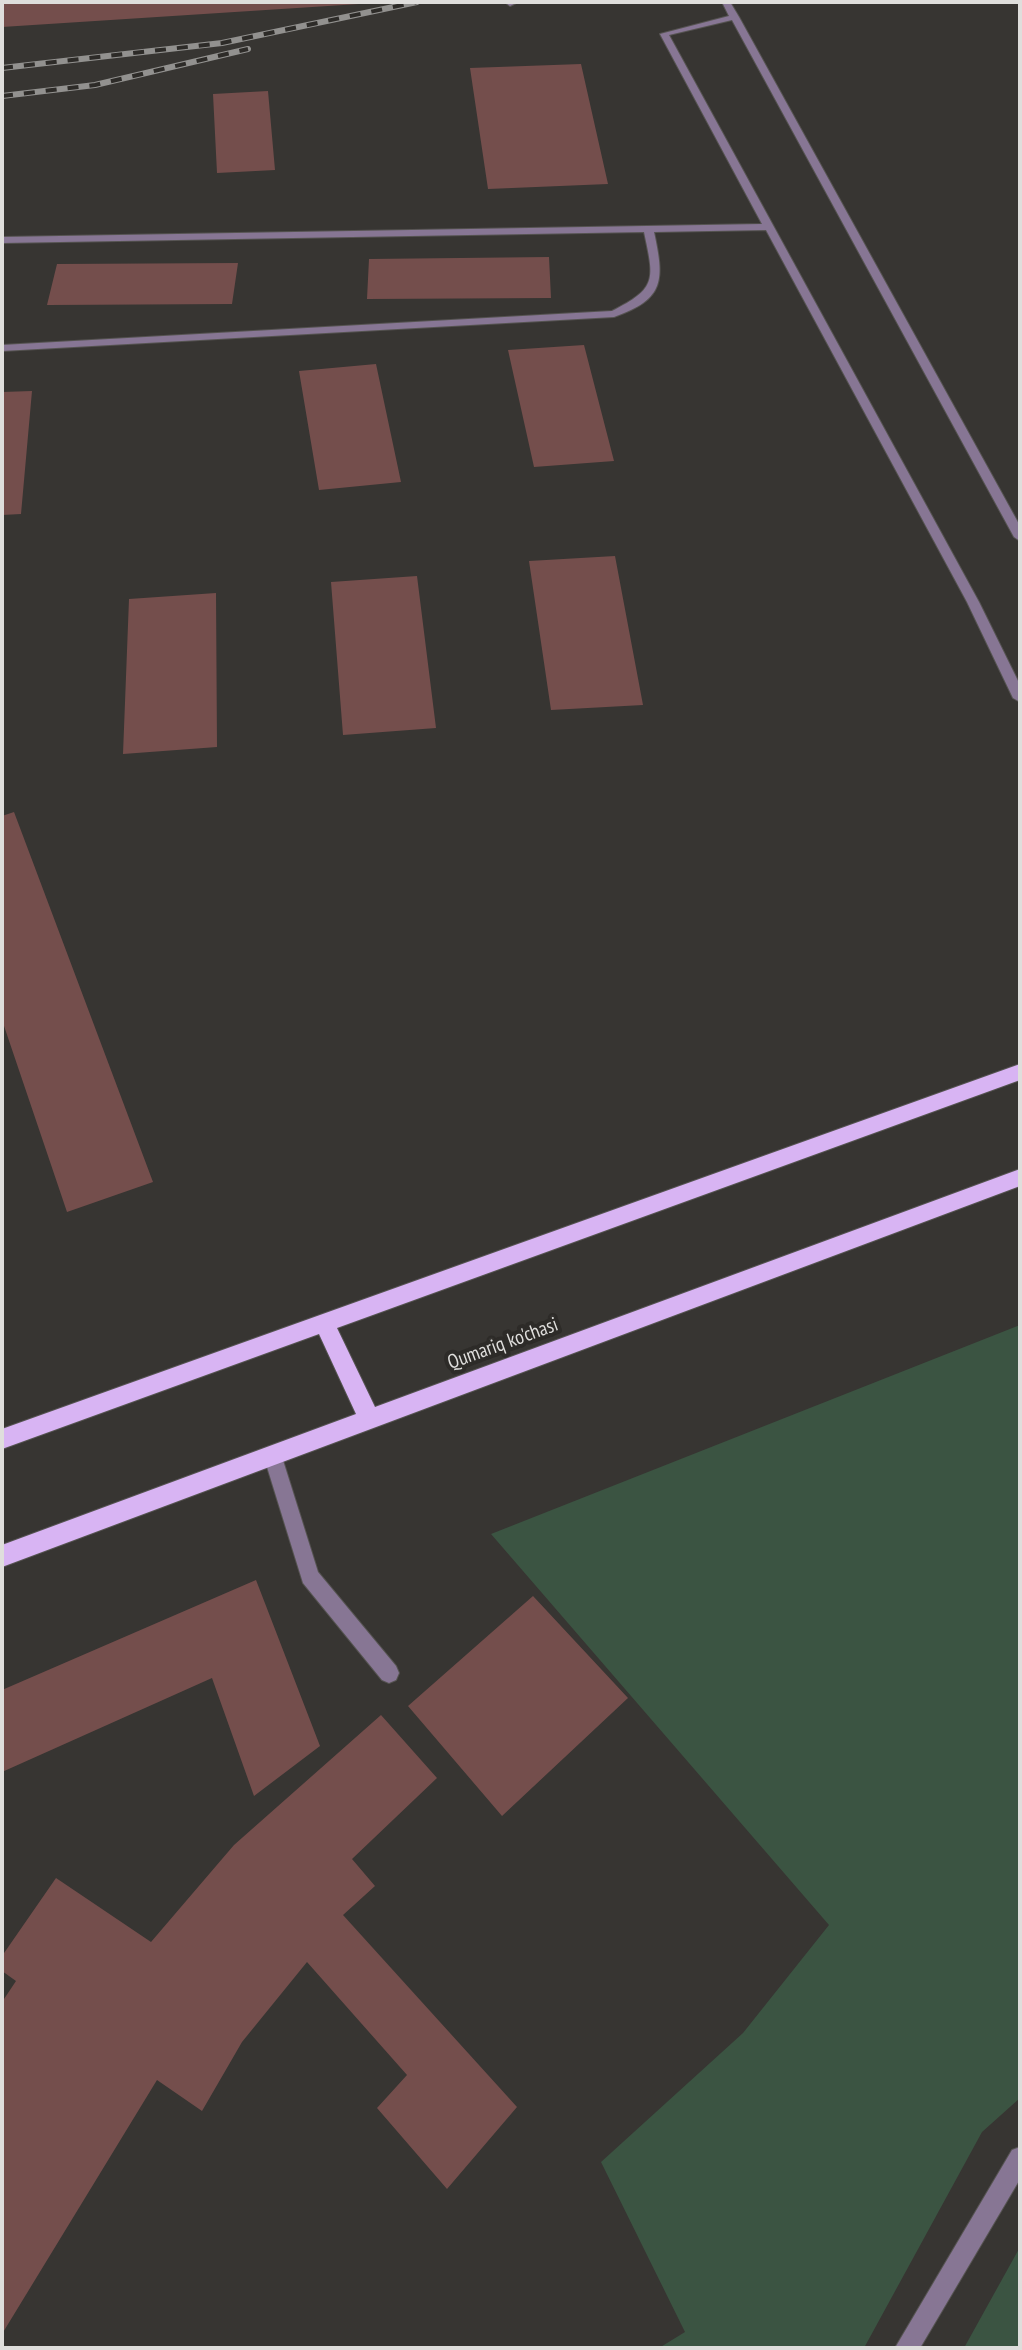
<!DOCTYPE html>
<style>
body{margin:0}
#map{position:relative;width:1022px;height:2350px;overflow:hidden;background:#373532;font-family:"PT Sans Narrow",sans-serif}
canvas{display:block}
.frame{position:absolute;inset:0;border:4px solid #dfdedc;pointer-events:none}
</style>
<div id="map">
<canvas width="1022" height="2350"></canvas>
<div class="frame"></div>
</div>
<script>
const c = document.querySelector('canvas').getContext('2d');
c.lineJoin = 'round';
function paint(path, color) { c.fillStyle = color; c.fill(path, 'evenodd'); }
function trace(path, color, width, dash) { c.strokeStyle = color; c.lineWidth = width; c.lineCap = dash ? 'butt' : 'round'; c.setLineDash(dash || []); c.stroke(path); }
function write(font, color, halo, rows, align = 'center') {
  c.font = font + ' "PT Sans Narrow",sans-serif'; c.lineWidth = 8; c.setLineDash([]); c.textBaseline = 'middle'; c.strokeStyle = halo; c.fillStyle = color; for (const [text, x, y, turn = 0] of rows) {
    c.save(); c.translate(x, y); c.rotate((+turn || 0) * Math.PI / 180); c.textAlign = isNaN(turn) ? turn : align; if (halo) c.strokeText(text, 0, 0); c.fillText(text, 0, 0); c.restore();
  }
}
paint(new Path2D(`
 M1020 1325V2098L982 2132 864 2348H659L685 2332 601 2162 743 2033 829 1925 491 1534Z
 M1020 2247V2348H964Z`), '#3b5442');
paint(new Path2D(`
 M2 2H359V4L2 27Z
 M581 64 608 184 488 189 470 68Z
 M268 91 275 170 217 173 213 94Z
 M549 257 551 298 367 299 369 259Z
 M238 263 232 304 47 305 57 264Z
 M584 345 614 461 534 467 508 350Z
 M376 364 401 482 319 490 299 371Z
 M32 391 21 514 2 515V392Z
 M615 556 643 705 551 710 529 561Z
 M417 576 436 728 343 735 331 582Z
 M216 593 217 747 123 754 129 599Z
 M14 812 153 1182 67 1212 2 1020V816Z
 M256 1580 320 1746 254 1796 212 1678 2 1772V1690Z
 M533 1596 628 1698 502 1816 408 1706Z
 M381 1715 437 1778 352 1859 375 1886 343 1915 517 2107 447 2189 377 2108 407 2075 307 1962 242 2042 202 2111 157 2080 2 2334V2002L16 1981 2 1971V1956L56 1878 151 1942 234 1845Z`), '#744e4c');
const service = new Path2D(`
 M518 2 510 6 506 3V2Z
 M722 2H730L739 17 1020 526V541L1014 537 732 20 669 35 979 602 1020 685V702L1013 698 967 602 766 230 654 232C664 279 666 299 614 317L2 351V345L612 311C658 288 654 279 644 232L2 243V237L762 224 660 34 729 16Z
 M272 1446 278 1448 281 1454 318 1572 396 1666 399 1673 396 1680 389 1683 382 1680 303 1583 263 1454 266 1448Z
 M1020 2147V2179L920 2348H895L1012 2150Z`);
const primary = new Path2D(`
 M1020 1064V1080L337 1328 375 1407 1020 1169V1186L2 1567V1545L356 1414 319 1334 2 1449V1429Z`);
trace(service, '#555351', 2);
trace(primary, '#555351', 2);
paint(service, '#877694');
paint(primary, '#d8b4f3');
const rail = new Path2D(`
 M2 68 222 43 417 2
 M2 96 95 85 248 49`);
trace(rail, '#92918f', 6);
trace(rail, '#2d2b28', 4, [11]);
write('20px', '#dfdedc', '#2d2b28', [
 ["Qumariq ko'chasi",503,1344,-20]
]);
</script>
